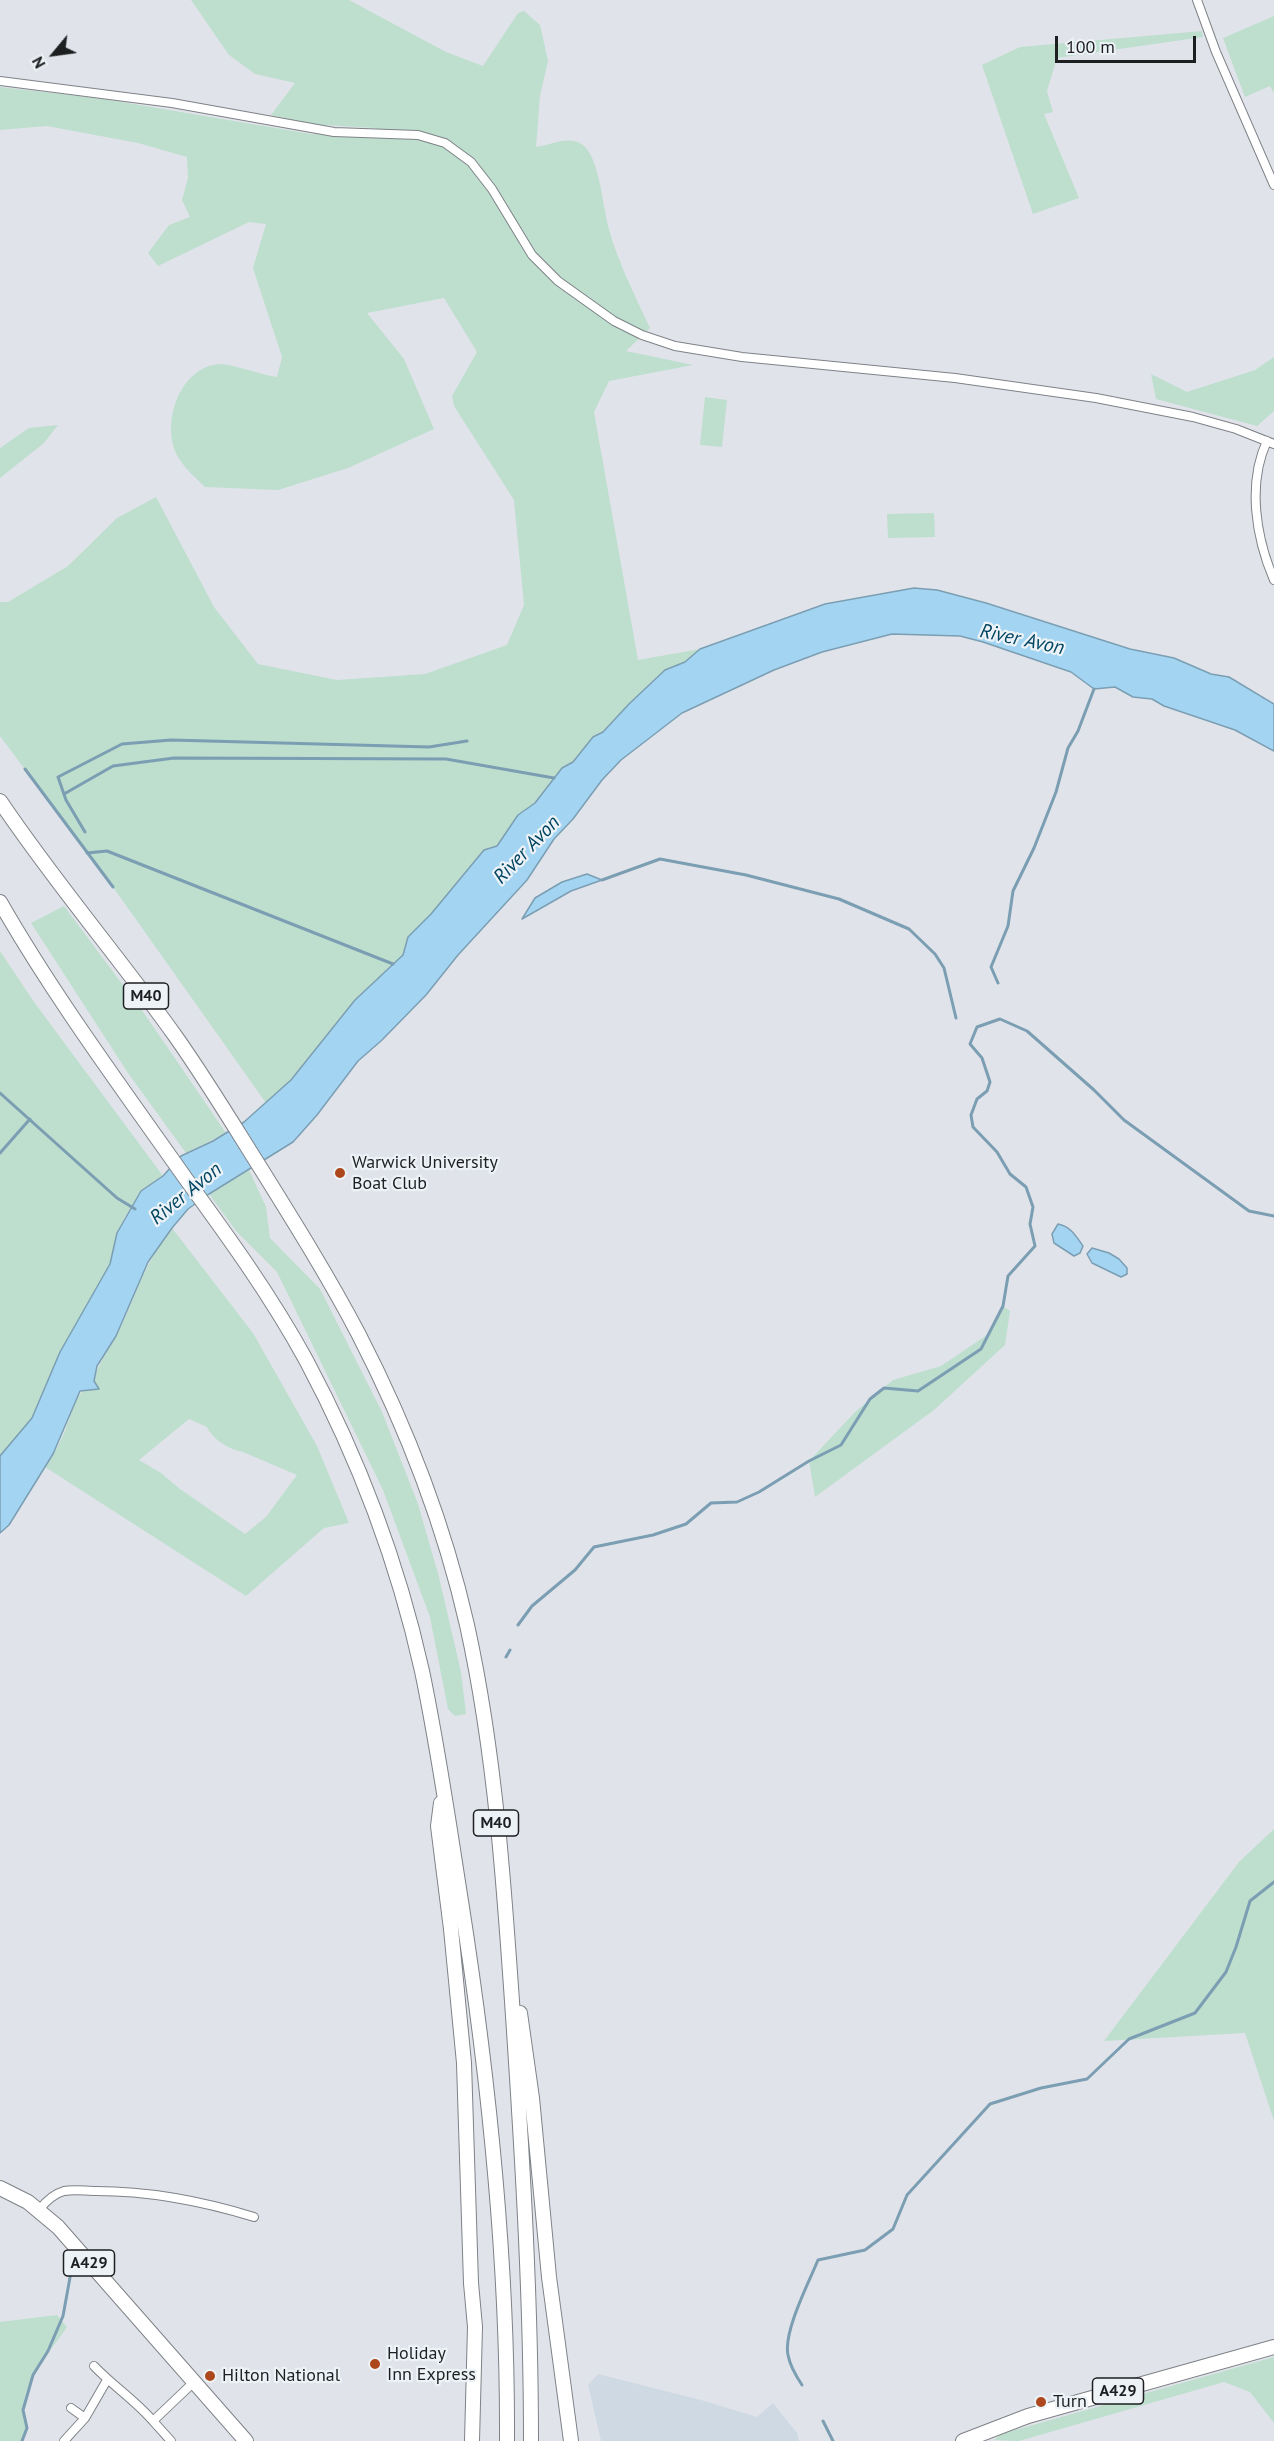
<!DOCTYPE html>
<style>
body{margin:0}
#map{position:relative;width:1274px;height:2441px;overflow:hidden;background:#e0e4ea;font-family:"PT Sans",sans-serif}
canvas{display:block}
.north{position:absolute;left:24px;top:24px;width:60px;height:60px;-webkit-text-stroke:4px #edf2f7;paint-order:stroke;rotate:241deg;font-size:16px;font-weight:700;line-height:24px;text-align:center;color:#1d1f21}
.north::after{content:'';display:block;margin:auto;width:21px;height:27px;background:#1d1f21;clip-path:polygon(50% 0,100% 100%,50% 72%,0 100%)}
.scale{position:absolute;left:1055px;top:36px;width:141px;height:27px;box-sizing:border-box;border:3px solid #1d1f21;border-top:0;padding-left:8px;font-size:18px;line-height:21px;white-space:nowrap;color:#1d1f21;-webkit-text-stroke:4px #edf2f7;paint-order:stroke}
</style>
<div id="map">
<canvas width="1274" height="2441"></canvas>
<div class="north">N</div>
<div class="scale">100 m</div>
</div>
<script>
const c = document.querySelector('canvas').getContext('2d');
c.lineJoin = 'round';
function paint(path, color) { c.fillStyle = color; c.fill(path, 'evenodd'); }
function trace(path, color, width, dash) { c.strokeStyle = color; c.lineWidth = width; c.lineCap = dash ? 'butt' : 'round'; c.setLineDash(dash || []); c.stroke(path); }
function write(font, color, halo, rows, align = 'center') {
  c.font = font + ' "PT Sans",sans-serif'; c.lineWidth = 4.5; c.setLineDash([]); c.textBaseline = 'middle'; c.strokeStyle = halo; c.fillStyle = color; for (const [text, x, y, turn = 0] of rows) {
    c.save(); c.translate(x, y); c.rotate((+turn || 0) * Math.PI / 180); c.textAlign = isNaN(turn) ? turn : align; if (halo) c.strokeText(text, 0, 0); c.fillText(text, 0, 0); c.restore();
  }
}
paint(new Path2D(`
 M598 2374 701 2400 757 2417 773 2403 797 2433 799 2441H601L588 2385Z`), '#cfd9e4');
paint(new Path2D(`
 M191 0H349L446 52 483 66 518 13 524 11 540 25 548 61 540 96 536 147C551 145 571 134 584 146 597 157 602 195 605 211 611 249 634 293 650 328L626 351 693 365 609 381 594 412 638 660 700 649 685 662 665 670 629 704 603 732 593 737 573 762 562 768 535 803 518 815 497 846 484 850 431 914 408 937 403 955 355 1000 291 1080 266 1103 113 887 0 736V602H8L68 566 117 518 156 497 214 607 258 664 337 680 425 674 507 645 524 605 514 500 454 406 452 396 477 352 444 298 367 313 404 359 434 429 348 468 278 490 205 487C197 479 186 470 180 460 159 429 177 369 218 364 230 363 262 375 277 377L282 357 253 268 266 224 249 222 158 266 148 253 169 225 190 217 182 200 188 178 187 157 138 143 47 126 0 130V87L104 99 311 134 376 136 375 128 308 124 271 115 295 83 255 74 229 55Z
 M1274 16V93L1270 86 1245 97 1223 38Z
 M1202 31 1203 37 1057 58 1047 91 1053 112 1044 114 1079 198 1033 214 982 65 1020 47Z
 M1274 357V411L1257 426 1156 399 1151 374 1187 392 1255 370Z
 M705 397 727 400 722 447 700 445Z
 M58 425 44 443 0 478V448L29 428Z
 M934 513 935 537 888 538 887 514Z
 M64 906 146 1016 226 1133 186 1153 128 1073 31 923Z
 M0 951 34 1002 163 1176 141 1191 125 1217 117 1233 110 1264 60 1352 32 1418 0 1456Z
 M249 1170 266 1207 270 1238 320 1289 382 1412 418 1504 439 1577 461 1672 466 1714 455 1716 448 1709 430 1617 383 1490 277 1272 237 1232 209 1194Z
 M172 1228 253 1333 317 1446 349 1523 324 1528 246 1596 45 1467C53 1455 61 1442 66 1428 74 1406 74 1396 94 1381 98 1363 108 1351 117 1335 136 1296 144 1263 172 1228ZM189 1419 207 1427C212 1439 230 1450 243 1452L297 1475 266 1517 245 1534 180 1489 161 1473 139 1460Z
 M1003 1306 1010 1311 1005 1345 934 1410 815 1497 809 1461 855 1412 893 1380 941 1366 990 1333Z
 M1274 1829V2121L1245 2033 1104 2041 1239 1862Z
 M57 2315 67 2327C50 2352 25 2378 23 2409 23 2422 30 2429 23 2441H0V2322Z
 M1274 2357V2423L1250 2392 1224 2382 1019 2441 994 2440 1001 2434Z`), '#bedece');
const water = new Path2D(`
 M914 588 937 590 986 603 1130 649 1174 658 1211 674 1229 677 1274 704V751L1235 730 1164 706 1152 699 1133 697 1115 687 1094 689 1071 672 983 642 960 636 892 634 822 652 774 670 682 713 621 760 602 780 573 819 554 839 527 880 458 955 426 995 382 1040 358 1061 317 1115 293 1142 209 1194 188 1209 172 1228 148 1262 116 1336 97 1366 94 1381 99 1389 80 1391 53 1454 9 1525 0 1533V1456L32 1418 60 1352 110 1264 117 1233 141 1191 163 1176 181 1156 213 1141 244 1122 291 1080 355 1000 403 955 408 937 431 914 484 850 497 846 518 815 535 803 562 768 573 762 593 737 603 732 629 704 665 670 685 662 700 649 825 604Z
 M587 874 602 880 571 891 522 919 535 898 562 882Z
 M1058 1224C1070 1226 1076 1236 1083 1246L1080 1253 1074 1256 1054 1243 1052 1234Z
 M1092 1248 1109 1253 1119 1259 1127 1268V1274L1121 1277 1092 1263 1087 1254Z`);
paint(water, '#a3d5f2');
trace(water, '#7b9eb3', 1.5);
trace(new Path2D(`
 M25 769 113 887
 M64 794 113 766 174 758 446 759 554 778
 M85 832 66 800 58 777 122 744 171 740 429 747 467 741
 M87 853 107 851 393 964
 M602 880 660 859 746 875 839 899 909 929 935 954 944 968 956 1018
 M998 983 991 967 1008 926 1013 891 1034 848 1056 792 1068 748 1078 731 1094 689
 M0 1093 117 1198 135 1209
 M0 1153 30 1119
 M518 1625 532 1606 575 1570 594 1547 653 1535 686 1524 711 1503 737 1502 759 1492 809 1461 841 1445 870 1399 884 1388 918 1391 981 1349 1003 1306 1008 1276 1035 1246 1030 1224 1033 1207 1026 1187 1010 1174 997 1152 973 1127 971 1115 977 1099 987 1091 990 1082 982 1058 970 1044 977 1027 1000 1019 1027 1031 1094 1090 1124 1120 1249 1211 1274 1216
 M506 1657 510 1650
 M802 2385C796 2376 790 2366 788 2355 783 2332 809 2282 818 2260L865 2250 893 2229 907 2195 990 2104 1041 2088 1087 2079 1129 2039 1195 2013 1226 1972 1236 1947 1250 1901 1274 1882
 M823 2421 833 2441
 M22 2441 27 2428 23 2410 33 2375 48 2351 63 2316 71 2272`), '#7b9eb3', 3);
const street = new Path2D(`
 M1197 0 1216 52 1274 185
 M0 81 172 103 334 132 418 135 445 143 471 162 492 189 532 255 558 281 614 321 642 335 675 346 742 357 955 378 1096 398 1193 417 1236 429 1274 444
 M1267 441C1247 484 1256 538 1274 580
 M39 2210C46 2201 53 2194 64 2191 74 2189 86 2191 96 2191 151 2191 202 2201 254 2217
 M94 2366C113 2386 135 2400 153 2421L195 2381
 M71 2408 85 2418
 M153 2421 171 2441
 M64 2441 85 2418 107 2380`);
const highway = new Path2D(`
 M0 801C55 883 119 957 176 1037 207 1081 234 1126 263 1172 296 1225 329 1278 358 1333 405 1424 444 1524 467 1625 496 1756 505 1897 514 2031 523 2168 531 2304 531 2441
 M0 902C55 998 122 1088 186 1179 229 1238 271 1296 306 1360 358 1457 398 1563 422 1671 438 1747 449 1825 461 1901 489 2079 508 2261 507 2441
 M441 1803 438 1826 451 1929 464 2063 471 2283 475 2327 472 2441
 M520 2013 532 2098 549 2277 571 2441
 M0 2188 28 2202 58 2227 246 2441
 M963 2441 1028 2416 1274 2347`);
trace(street, '#7e8287', 10);
trace(highway, '#7e8287', 16);
trace(street, '#fff', 8);
trace(highway, '#fff', 14);
for (const [x, y, r, color] of [
 [340,1173,6,"#ad481c"],
 [375,2364,6,"#ad481c"],
 [210,2376,6,"#ad481c"],
 [1041,2402,6,"#ad481c"]
]) { const dot = new Path2D(); dot.arc(x, y, r, 0, 2 * Math.PI); c.fillStyle = color; c.fill(dot); trace(dot, '#edf2f7', 2); }
for (const [x, y, w] of [
 [146,996,45],
 [496,1823,45],
 [89,2263,51],
 [1118,2391,51]
]) { const box = new Path2D(); box.roundRect(x - w / 2, y - 13, w, 26, 4.5); c.fillStyle = '#edf2f7'; c.fill(box); trace(box, '#1d1f21', 1.5); }
write('bold 16px', '#1d1f21', null, [
 ["M40",146,996],
 ["M40",496,1823],
 ["A429",89,2263],
 ["A429",1118,2391]
]);
write('18px', '#1d1f21', '#edf2f7', [
 ["Warwick University",352,1163],
 ["Boat Club",352,1184],
 ["Holiday",387,2354],
 ["Inn Express",387,2375],
 ["Hilton National",222,2376],
 ["Turn",1053,2402]
], 'left');
write('italic 20px', '#004561', '#edf2f7', [
 ["River Avon",1022,640,12],
 ["River Avon",527,850,-46],
 ["River Avon",186,1194,-39]
]);
</script>
